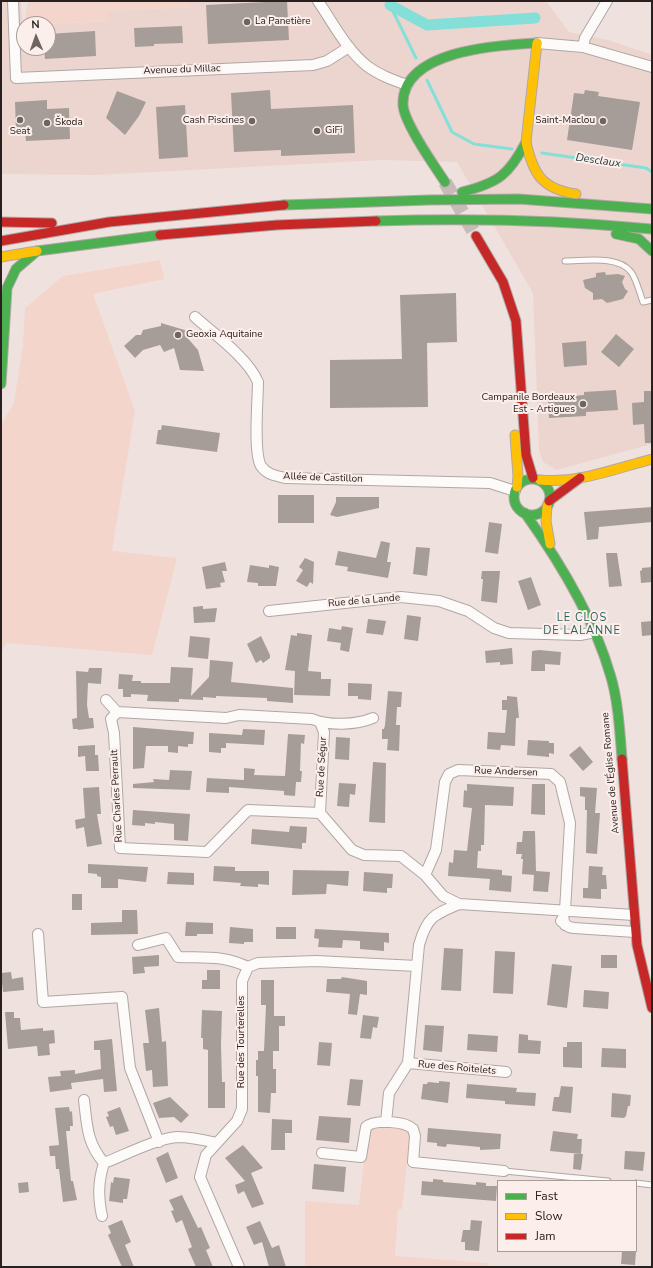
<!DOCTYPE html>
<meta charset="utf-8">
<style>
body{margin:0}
#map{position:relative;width:653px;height:1268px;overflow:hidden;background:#efe2de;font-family:"Nunito Sans",sans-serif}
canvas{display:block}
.frame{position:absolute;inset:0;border:2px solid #28201e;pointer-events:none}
.legend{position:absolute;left:497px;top:1180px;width:140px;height:72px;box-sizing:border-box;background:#fceeea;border:1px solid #a79c98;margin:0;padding:5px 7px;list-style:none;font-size:12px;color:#28201e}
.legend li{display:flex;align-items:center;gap:8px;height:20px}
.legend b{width:20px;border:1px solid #a79c98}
.north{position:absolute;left:16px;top:16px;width:40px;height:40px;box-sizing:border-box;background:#fceeea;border:1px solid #a79c98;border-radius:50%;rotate:358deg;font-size:11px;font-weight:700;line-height:16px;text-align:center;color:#28201e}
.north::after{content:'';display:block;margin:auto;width:14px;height:18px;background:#6e6461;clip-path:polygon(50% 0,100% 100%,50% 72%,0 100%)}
</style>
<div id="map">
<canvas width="653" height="1268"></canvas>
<div class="frame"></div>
<ul class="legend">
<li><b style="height:5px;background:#4caf50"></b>Fast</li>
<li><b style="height:5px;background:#ffc107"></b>Slow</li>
<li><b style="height:5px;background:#c62828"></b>Jam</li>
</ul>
<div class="north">N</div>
</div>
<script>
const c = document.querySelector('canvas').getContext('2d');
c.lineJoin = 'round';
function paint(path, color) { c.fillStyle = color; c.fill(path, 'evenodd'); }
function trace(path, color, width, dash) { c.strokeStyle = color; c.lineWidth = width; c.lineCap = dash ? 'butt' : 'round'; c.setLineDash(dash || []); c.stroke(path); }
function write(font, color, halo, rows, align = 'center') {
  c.font = font + ' "Nunito Sans",sans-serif'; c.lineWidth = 4; c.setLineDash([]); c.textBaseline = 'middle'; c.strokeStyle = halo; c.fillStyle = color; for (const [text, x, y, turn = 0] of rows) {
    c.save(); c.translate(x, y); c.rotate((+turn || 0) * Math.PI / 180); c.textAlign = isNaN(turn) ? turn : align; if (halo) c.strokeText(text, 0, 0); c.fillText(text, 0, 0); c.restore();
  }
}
paint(new Path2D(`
 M1 1H21L24 48H48V24L108 21 107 11 190 7V1H546L569 32 608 40 652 55V444L556 470 543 462 539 450 533 293 457 162 381 160 97 175 1 174Z`), '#ecd5ce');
paint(new Path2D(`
 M28 1H190V7L108 11V21L24 25Z
 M160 260 164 279 93 294 135 411 112 551 177 558 152 655 6 643 1 654V424L14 403 23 345 25 308 63 276Z
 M373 1127 407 1129 410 1135 402 1209H398L395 1256 488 1263V1267H305V1201L359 1205 367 1130Z`), '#f4d5cc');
trace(new Path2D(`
 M388 1 416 58
 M427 80 452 132 474 144 512 149
 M542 153 646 168 652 172`), '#83dfd8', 3);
trace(new Path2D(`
 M390 5 427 25 535 18`), '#83dfd8', 11);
paint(new Path2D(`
 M287 1 289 40 208 44 206 5Z
 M182 26 183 43 154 44V46L135 47 134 28Z
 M95 31 96 56 45 59 44 48H48V34Z
 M270 90 271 109 353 105 355 153 281 156V150L234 152 231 93Z
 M585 90 599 92 598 96 640 102 632 150 567 140 574 93 584 94Z
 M117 91 146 102 139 116 125 135 106 118Z
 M47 100V109L69 108 70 139 26 141 25 130 16 131 15 102Z
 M185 105 188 157 159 159 156 107Z
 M605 272 606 275 618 274 625 276 622 282 625 289 628 291 623 299 607 303 602 299 593 300V293L585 288 583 280 596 277V273Z
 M456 293 457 342 427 343 428 407 330 408V360L402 359 400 295Z
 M161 323 188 331 185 335 198 350 204 371 180 370 174 348 164 352 160 345 143 350 135 358 124 346 136 335H141L143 330 161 326Z
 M616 334 634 349 619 367 601 352Z
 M586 341 587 365 564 367 562 343Z
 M616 390 618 410 586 412V416L549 418 548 398 584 395V392Z
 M644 391H652V443H645L644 424 633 425 632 403 644 402Z
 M162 425 220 433 217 452 156 444 158 430H161Z
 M278 495H314V523H278Z
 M336 497H379V508L337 517 330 515 336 502Z
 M652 507V522L599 527 598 539 587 540 584 512Z
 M489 522 502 524 498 554 485 552Z
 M381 541 390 543 387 562H391L388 578 347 571 348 567 335 565 338 551 376 558Z
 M416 547 430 548 427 576 413 574Z
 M606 553H617L622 586 609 587Z
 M305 558 314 562 313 584 310 582 307 587 296 581 303 570 299 567Z
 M225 562 227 571H222L225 582 220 583 221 587 206 589 202 567Z
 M250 565 269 568V565L279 567 276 586H258V583L247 582Z
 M652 567V582L641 583 640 571 642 570V568Z
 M482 571H500L497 603 481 601 483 579H481Z
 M531 577 541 605 528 610 518 581Z
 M203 606V609L217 608 215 622 194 623 193 607Z
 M407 615 421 617 418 641 404 639Z
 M368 619 386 621 383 635 366 633Z
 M652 621V635L642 636 641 622Z
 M342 626 353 628 349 652 340 650 341 643 327 641 329 628 341 630Z
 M297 633 312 635 308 671 321 672V679H331L330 696 294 695 295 671 285 670 291 635 297 636Z
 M190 636 210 638 208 659 188 657Z
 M261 636 270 655V658L263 663 261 660 256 663 247 644Z
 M512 648 513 664 500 665V662L486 663 485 651Z
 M539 650 561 652 560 665 545 664V671H531L532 651Z
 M210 660 233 662 231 682 293 688V703L267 701V698L216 696V698L203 697V700L179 699V702L147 701 148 695 131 694V697H123V689H118L119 674 133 675 132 681H141V683H170L171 667 193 668 191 696 209 677Z
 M89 668H102L101 684 88 683 87 705 89 718H93L94 728 78 730V729H73L72 719 77 718 76 671 88 672Z
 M348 683 372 684 371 700 358 699V696H348Z
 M388 691 402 692 401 707H397L396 725H400L399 751 387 750 388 739H382V729H384L385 725Z
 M507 696 517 697 519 718H516L515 746 501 745 500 750 487 749 488 732 505 733 507 710H502V700H507Z
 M133 727 194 732 193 744H188V747L178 746V753L168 752V746H146L144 768 133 769Z
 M243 729 265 730 264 745 226 743V748H221V753L209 752V733L242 735Z
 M288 734 305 735 304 744 301 743 300 771H302L301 782H296L295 796 284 795V791L229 787V793L206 792 207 778 244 780V768L255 769 254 775 285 776Z
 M336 737 350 738 349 760 335 759Z
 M528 740 549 741V743H554V754L549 753V757L527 755Z
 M95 745V755H98L99 771H86L85 756 78 757V746Z
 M580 746 593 762 583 771 569 755Z
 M373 762 386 763 385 823 369 822Z
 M170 770 192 771 190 790 133 788V784L154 782 153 779 169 780Z
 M339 783 356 784 355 795 350 794 349 807 337 806Z
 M467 784 514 787 513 806 485 805 484 845H481V851H478L477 868 502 870V875L512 876 511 892 489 890 490 879 448 876 449 862 453 863 454 850 467 851 472 808 463 807 464 790 467 791Z
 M532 784H545V815L531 814Z
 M99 787 101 814H97L102 844 87 847 84 827 76 829 75 820 85 818 83 788Z
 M580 787 597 788 595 813H600L597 854 586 853 587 810H585V797L580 796Z
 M133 810 190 814 188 841 174 840V824L155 822V824L145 823V826L132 825Z
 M290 826 307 827 306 843H302V849L251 844 252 829 289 832Z
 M523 831H535L536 871 550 872 548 892 533 891 534 875 522 874 523 859H521L522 854H516L517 842H522Z
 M88 864 148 867 146 882 118 879V888H101V877L97 876V874L88 873Z
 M214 866 235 867V871H269V885L258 884V887L240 886 241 883 213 881Z
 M589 866 603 867 602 875H606L607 889H601V899L583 898V888H588Z
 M293 870 349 871 348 886 327 884 326 894 292 895Z
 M168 872 194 873V885L167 884Z
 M364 872 393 874 392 888H387V893L363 891Z
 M72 894H82V910H72Z
 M122 910H137L138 934 91 935V923L122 922Z
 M186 922 213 923V934H197V936H185Z
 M230 927 253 929V942H244V944L229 943Z
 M276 927H296V939H276Z
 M315 929 389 933V943L384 942V951L360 949V941L343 940 342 948 318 947 319 939 314 938Z
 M444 948 463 949 461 991 441 990Z
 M495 951 515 952 513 994 493 993Z
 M159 955V966L144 967 145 973 133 974 132 957Z
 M601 955H617V968H601Z
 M552 964 572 966 567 1008 547 1005Z
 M207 970H220V989H202V980H207Z
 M11 972 12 979 23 977 24 990 3 992 1 973Z
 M342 977 367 981V995L360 994 357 1015 348 1014 350 994 326 992 327 979H341Z
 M261 980H274V1016H285V1026H279V1051H273V1069H276V1093H271L270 1113 258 1112V1076H256V1060H258V1051H264L266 1005H261Z
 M584 990 609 992 608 1009 583 1007Z
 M159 1008 162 1042 166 1041 168 1086 153 1087 152 1070 146 1071 143 1043H149L145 1010Z
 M202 1010 222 1011 221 1044 222 1082H225V1108H208V1050L203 1049V1038H201Z
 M5 1012H14V1018H20L21 1030 43 1028V1031L54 1030 55 1043 49 1044 50 1055 38 1056 37 1046 8 1049Z
 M363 1015 379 1017 377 1028 373 1027 371 1039 360 1038Z
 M425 1025 444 1026 442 1052 423 1050Z
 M468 1034 498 1036 497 1052 467 1050Z
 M519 1034 528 1035V1040L541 1041 540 1054 518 1053Z
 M112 1039 117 1091 104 1092 103 1079 71 1083 72 1089 50 1092 48 1077 61 1076 60 1071 75 1070V1074L101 1069 100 1050H94V1041Z
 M319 1042 332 1043 330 1066 317 1065Z
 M567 1042H582V1068L563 1067V1047H567Z
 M602 1048 626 1049V1068L601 1067Z
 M350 1079 363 1080 360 1106 347 1105Z
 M439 1081 450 1082 448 1103 421 1099 423 1084H427L428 1082 439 1083Z
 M467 1084 517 1088 516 1092 536 1093 535 1106 505 1104V1101L466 1098Z
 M561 1086 573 1087 571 1113 552 1111 554 1097H559Z
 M612 1093 631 1095 630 1106H628L626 1116 624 1118 611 1117Z
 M170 1097 189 1115 181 1123 174 1117 159 1118 153 1103Z
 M69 1107 70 1112 72 1111 73 1126H70V1131H66L71 1181H73L77 1200 63 1202 59 1169H56L55 1156H50L49 1146 59 1145 55 1108Z
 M120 1107 129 1131 116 1135 113 1126 110 1127 106 1117 109 1116 107 1112Z
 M319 1116 351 1118 349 1143 316 1140Z
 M272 1119 292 1120V1133H285V1150H271Z
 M428 1128 501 1134 500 1149 480 1150V1147L447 1144 446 1147 437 1146V1143L427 1142Z
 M553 1131 578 1134 577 1139H582L581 1154 550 1151Z
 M243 1145 263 1168 251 1173 264 1204 252 1208 244 1191 238 1194 235 1185 245 1181 225 1158Z
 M625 1151 645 1152 643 1171 624 1169Z
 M168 1152 178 1178 166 1183 156 1158Z
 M574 1154H583L581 1170 573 1169Z
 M314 1164 346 1167 344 1192 312 1189Z
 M114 1177 130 1179 127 1199H123V1203L109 1201 111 1182 113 1183Z
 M433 1179 443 1180V1182L466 1184 476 1185V1182L486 1183V1186H497L496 1201 421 1195 422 1181 433 1182Z
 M28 1182 29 1192 19 1193 18 1183Z
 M182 1195 198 1228 201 1227 210 1248 206 1250 213 1267H196L188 1249 192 1247 182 1220 176 1223 171 1211 174 1210 169 1200Z
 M122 1220 131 1242 125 1245 134 1267H122L108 1235 111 1233 108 1226Z
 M471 1220 482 1221 479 1251 465 1250V1242H461L463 1230H470Z
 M260 1221 272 1248 279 1245 286 1267H269L262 1242 254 1245 246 1227Z
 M622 1251H636L635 1265 621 1264Z`), '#a69d99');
trace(new Path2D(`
 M445 182 476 236`), '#c7bbb8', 14, [14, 7]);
const lane = new Path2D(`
 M565 261C585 261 618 255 631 272 636 278 640 294 643 302L652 300
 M504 1171 608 1181
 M636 1183 652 1185`);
const street = new Path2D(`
 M13 1 16 78 313 65 327 61 349 47
 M318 1C333 23 346 49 367 66 379 75 393 80 407 85
 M537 43 583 47 652 67
 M583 47 585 38 607 1
 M195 317C214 334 248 358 258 382 258 400 253 452 261 466 267 475 277 476 286 478L490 483 515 491
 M269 611 401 597 439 601 468 611 494 628 509 633 580 635 595 632
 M106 700 117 712
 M373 718C356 725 329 726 312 719L239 715 226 718 117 712 111 719 114 733 120 848 207 852 248 810 320 813 352 850 364 855 401 856 425 875 443 896 459 904 634 915
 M320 813 324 732 320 722
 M425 875 436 850 445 782 449 774 458 770 551 774 560 782 570 823 565 911 563 917 565 925
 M561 921 569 927 574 928 635 932
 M38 934 43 1002 122 997 130 1068 159 1142
 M138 945 166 938 178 957C205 958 223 955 248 967
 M408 1063 506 1072
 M84 1100C87 1126 87 1143 104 1163
 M386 1122 389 1093 408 1063 419 945C427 917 433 915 459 904
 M322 1153 361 1157 366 1127C374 1119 405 1121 413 1129L415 1136 413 1162 504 1171
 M102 1216C98 1197 98 1182 104 1163 125 1155 155 1139 177 1137 190 1137 204 1140 217 1143
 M239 1267 200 1177 206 1155 237 1121 242 1109V981L248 967 258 963 316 961 417 966`);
const fast = new Path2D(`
 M445 182C434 165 404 123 403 105 401 50 498 45 537 43
 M462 192C498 183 509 175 526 142
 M284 205 429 200 519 199 652 209
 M376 221C469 218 560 220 652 229
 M616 234 639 239 652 251
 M1 384 7 288 16 269 37 251 160 235
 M514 497a18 18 0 1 1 36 0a18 18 0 1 1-36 0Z
 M525 513C559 561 594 618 610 674 618 698 620 733 622 759`);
const slow = new Path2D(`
 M537 43 526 142C533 174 542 189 576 194
 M1 257 37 251
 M515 435 518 476 517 487
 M540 480C577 484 617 468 652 459
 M547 506 546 521 550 544`);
const jam = new Path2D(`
 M1 222 52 223
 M160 235 277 225 376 221
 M476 236 503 282 516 321 526 455 533 478
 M1 241 109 222 284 205
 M549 501 580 478
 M622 759 637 945 652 1008`);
trace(lane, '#b0a7a4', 7);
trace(street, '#b0a7a4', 12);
trace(fast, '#b0a7a4', 11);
trace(slow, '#b0a7a4', 11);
trace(jam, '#b0a7a4', 11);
trace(lane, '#fdfbfa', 5);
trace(street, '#fdfbfa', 10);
trace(fast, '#4caf50', 9);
trace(slow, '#ffc107', 9);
trace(jam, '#c62828', 9);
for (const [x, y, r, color] of [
 [247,22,4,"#6e6461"],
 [20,120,4,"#6e6461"],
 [252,121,4,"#6e6461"],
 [603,121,4,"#6e6461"],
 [47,123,4,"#6e6461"],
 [317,131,4,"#6e6461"],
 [178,335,4,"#6e6461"],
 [583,404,4,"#6e6461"]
]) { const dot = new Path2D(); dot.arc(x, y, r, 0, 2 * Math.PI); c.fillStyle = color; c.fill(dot); trace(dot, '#fceeea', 1.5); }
write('10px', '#28201e', '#fceeea', [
 ["La Panetière",255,22],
 ["Cash Piscines",244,121,"right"],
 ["Saint-Maclou",595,121,"right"],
 ["Škoda",55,123],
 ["GiFi",325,131],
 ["Seat",20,132,"center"],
 ["Geoxia Aquitaine",186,335],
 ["Campanile Bordeaux",575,398,"right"],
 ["Est - Artigues",575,410,"right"]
], 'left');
write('10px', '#28201e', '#fceeea', [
 ["Avenue du Millac",182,70,-2],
 ["Allée de Castillon",323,478,2],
 ["Rue de la Lande",364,601,-5],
 ["Rue de Ségur",322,767,-87],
 ["Rue Andersen",506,772,2],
 ["Avenue de l'Église Romane",611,773,-95],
 ["Rue Charles Perrault",117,796,-93],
 ["Rue des Tourterelles",242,1042,-90],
 ["Rue des Roitelets",457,1068,5]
]);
write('italic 11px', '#223937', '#fceeea', [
 ["Desclaux",598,161,8]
]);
c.letterSpacing = '1px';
write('11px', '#29625e', '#fceeea', [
 ["LE CLOS",582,618],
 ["DE LALANNE",582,631]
]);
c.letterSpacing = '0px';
</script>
